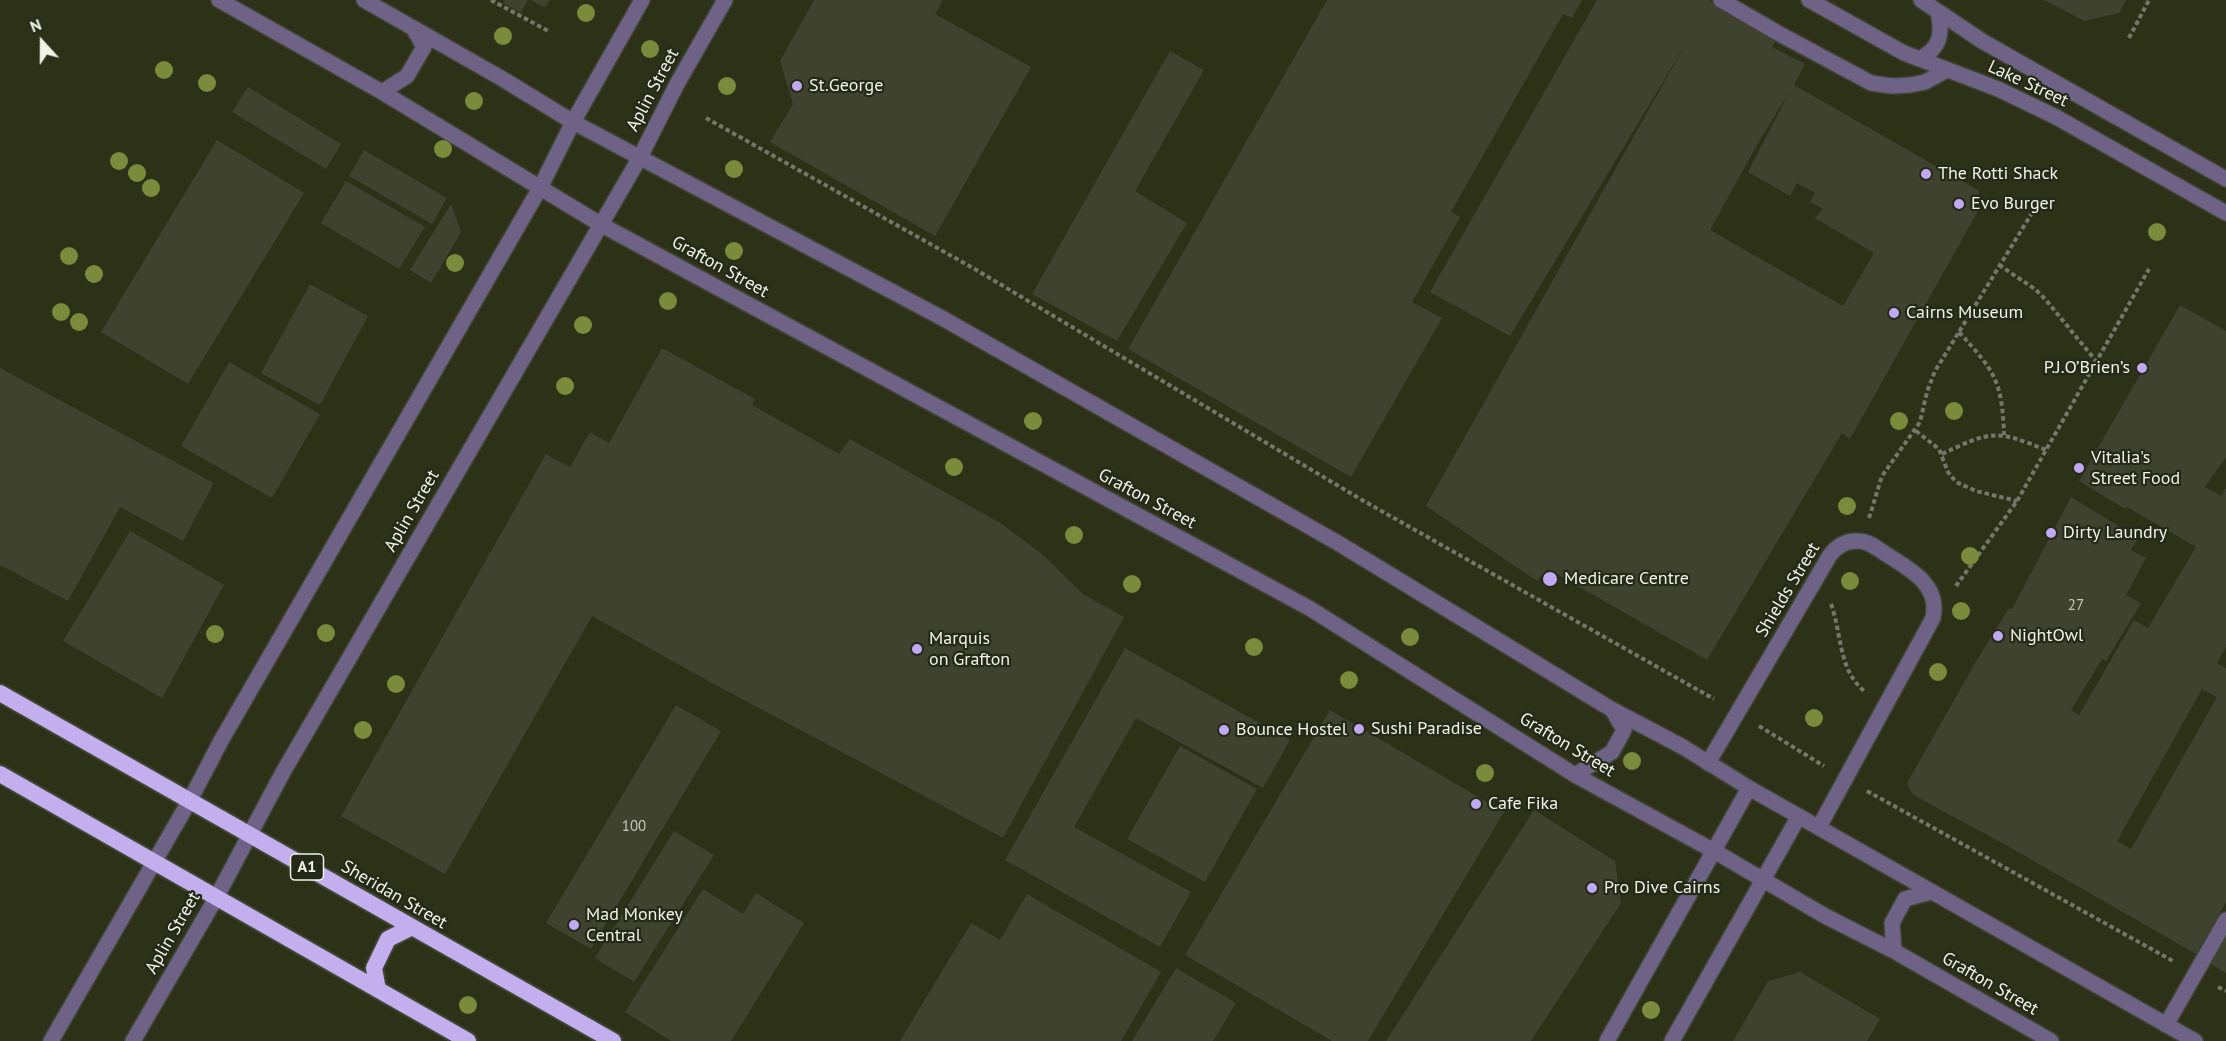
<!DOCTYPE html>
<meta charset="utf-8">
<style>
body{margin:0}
#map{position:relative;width:2226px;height:1041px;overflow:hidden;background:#252917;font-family:"PT Sans",sans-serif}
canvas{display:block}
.north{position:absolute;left:12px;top:12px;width:60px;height:60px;-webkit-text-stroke:4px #252917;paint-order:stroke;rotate:339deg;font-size:16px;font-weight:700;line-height:24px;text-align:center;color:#f0f3e7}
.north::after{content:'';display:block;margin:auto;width:21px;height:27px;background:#f0f3e7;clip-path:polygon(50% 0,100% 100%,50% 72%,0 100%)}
</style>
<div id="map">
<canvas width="2226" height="1041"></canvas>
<div class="north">N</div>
</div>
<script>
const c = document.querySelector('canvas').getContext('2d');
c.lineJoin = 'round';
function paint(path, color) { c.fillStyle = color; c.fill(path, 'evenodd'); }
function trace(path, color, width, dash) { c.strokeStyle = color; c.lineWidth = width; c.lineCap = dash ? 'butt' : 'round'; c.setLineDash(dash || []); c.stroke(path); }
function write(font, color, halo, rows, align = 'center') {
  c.font = font + ' "PT Sans",sans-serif'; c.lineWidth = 4.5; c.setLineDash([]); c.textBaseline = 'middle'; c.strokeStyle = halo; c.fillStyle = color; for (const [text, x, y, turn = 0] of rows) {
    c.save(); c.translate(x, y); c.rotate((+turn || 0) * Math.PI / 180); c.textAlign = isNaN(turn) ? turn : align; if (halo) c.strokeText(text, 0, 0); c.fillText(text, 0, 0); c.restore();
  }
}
paint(new Path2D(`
 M0 0H2226V1041H0Z`), '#2c3118');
paint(new Path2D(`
 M505 0H528L521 13 503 3Z
 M531 0H550L545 8Z
 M814 0H943L935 14 1031 67 935 236 770 142 793 104 780 61Z
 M1327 0H1582L1572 18 1563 14 1451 212 1460 217 1412 302 1442 318 1351 477 1128 349Z
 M1597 0H1709L1777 39 1772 47 1805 64 1794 85 1978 190 1982 204 1850 439 1842 433 1707 660 1548 569 1537 581 1426 506 1684 47 1510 336 1430 292ZM1790 91 1748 172 1790 196 1797 183 1815 193 1810 202 1823 209 1815 218 1874 253 1843 306 1710 230 1758 143Z
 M2044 0H2126L2119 13 2084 21Z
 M1170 51 1204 70 1135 191 1187 223 1117 341 1032 294Z
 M248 87 341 144 326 169 232 112Z
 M217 140 304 193 188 384 101 332Z
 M364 150 447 198 432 224 349 176Z
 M346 181 425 227 399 269 321 223Z
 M451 204 461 232 431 283 410 270Z
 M310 284 368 316 320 405 261 373Z
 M2180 305 2226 331V457L2205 487 2221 496 2226 488V647L2217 663 2226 668V902L2196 954 2004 844 1913 795 1907 783 1978 658 2009 608 2012 609 2071 497 2138 538 2131 550 2146 558 2126 595 2141 603 2106 661 2102 659 2071 710 2079 715 2134 620 2148 628 2196 547 2127 507 2125 509 2079 481ZM2202 689 2217 697 2131 849 2117 841Z
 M662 348 755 399 752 405 839 454 850 439 1002 524 1043 555 1083 594 1124 617 1003 838 710 682 592 616 445 874 341 816 546 454 570 467 590 432 609 443Z
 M229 362 320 414 272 498 181 446Z
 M0 368 214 483 183 541 120 507 68 601 0 565Z
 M130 531 224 585 162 698 63 641Z
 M1125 648 1290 740 1263 788 1136 718 1074 827 1191 892 1160 947 1005 860Z
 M676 705 721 731 591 949 546 923Z
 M1330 710 1504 812 1368 1041H1332L1185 955Z
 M1180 746 1257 789 1205 882 1127 839Z
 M1534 810 1615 861 1621 903 1531 1041H1386Z
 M674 831 714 855 634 982 595 958Z
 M703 889 743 914 756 893 804 923 731 1041H671L625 1012Z
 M1027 894 1161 972 1121 1041H900L971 923 1000 940Z
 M2226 933V973L2209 963Z
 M1176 968 1236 1003 1213 1041H1132Z
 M1800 972 1880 1019 1867 1041H1733L1768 981Z`), '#3e422f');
const service = new Path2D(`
 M1721 0 1776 32 1871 83 1892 86 1910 85 1925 82 1947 70
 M2166 1025 2226 920`);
const pedestrian = new Path2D(`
 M1708 763 1830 555C1837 546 1846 540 1858 541 1869 541 1878 549 1887 555 1911 570 1940 585 1933 618L1819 827`);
const minor = new Path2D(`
 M1809 0 1904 53 1998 89 2056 117 2226 213
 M1921 0 1982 41 2226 179
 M1919 59C1940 49 1943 34 1938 12`);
const tertiary = new Path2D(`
 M219 0 382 92 600 224 1309 608 1575 775 1714 851 1825 916 1894 951 2051 1041
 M364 0 501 78 573 122 942 318 1338 543 1611 709 1683 747 1749 788 2195 1041
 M382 92 407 76 424 47 415 31
 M1575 775 1612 752 1624 730 1613 711
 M1894 951 1892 923 1905 899 1931 892
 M51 1041 190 800 222 739 540 188 573 122 642 0
 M133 1041 216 898 282 774 639 159 677 84 725 0
 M1607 1041 1749 788
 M1672 1041 1799 816`);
const trunk = new Path2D(`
 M0 693 613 1041
 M0 774 468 1041
 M378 990 374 968 388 939 412 927`);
trace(service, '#414534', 18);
trace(pedestrian, '#414534', 18);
trace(minor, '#414534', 18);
trace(tertiary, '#414534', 18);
trace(trunk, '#414534', 20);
trace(new Path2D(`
 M491 0 550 32
 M2129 38 2149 0
 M706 118 973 268 1362 500 1714 699
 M1999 265 2035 289 2046 300 2096 361
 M1959 332C1995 372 2002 380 2004 435
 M1916 431 1939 449 1948 472 1956 482 1976 491 2017 501
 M1942 454C1991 431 1995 429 2046 450
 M1869 518 1882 476 1920 422 1927 392 1935 371 2035 208
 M1956 586 2017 501 2149 269
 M1831 604C1842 634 1838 669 1864 691
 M1759 726 1824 766
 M1867 791 2173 961
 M2218 987 2226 991`), '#747868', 4, [4.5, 3]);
trace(service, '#6e6387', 15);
trace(pedestrian, '#6e6387', 15);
trace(minor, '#6e6387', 15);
trace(tertiary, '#6e6387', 15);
trace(trunk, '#c3afee', 16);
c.fillStyle = '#7b8a3b';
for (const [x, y] of [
 [586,13],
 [503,36],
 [650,49],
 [164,70],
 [207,83],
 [727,86],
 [474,101],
 [443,149],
 [119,161],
 [734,169],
 [137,173],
 [151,188],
 [2157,232],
 [734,251],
 [69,256],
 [455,263],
 [94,274],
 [668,301],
 [61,312],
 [79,322],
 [583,325],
 [565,386],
 [1954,411],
 [1033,421],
 [1899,421],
 [954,467],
 [1847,506],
 [1074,535],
 [1970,556],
 [1850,581],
 [1132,584],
 [1961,611],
 [326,633],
 [215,634],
 [1410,637],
 [1254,647],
 [1938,672],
 [1349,680],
 [396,684],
 [1814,718],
 [363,730],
 [1632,761],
 [1485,773],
 [468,1005],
 [1651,1010]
]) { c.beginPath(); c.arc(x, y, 9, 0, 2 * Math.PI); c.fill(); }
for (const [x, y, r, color] of [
 [797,86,6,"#c1a8f3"],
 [1926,174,6,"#c1a8f3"],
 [1959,204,6,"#c1a8f3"],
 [1894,313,6,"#c1a8f3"],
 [2142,368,6,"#c1a8f3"],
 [2079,468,6,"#c1a8f3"],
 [2051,533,6,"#c1a8f3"],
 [1550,579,8,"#c1a8f3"],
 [1998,636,6,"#c1a8f3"],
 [917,649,6,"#c1a8f3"],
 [1359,729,6,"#c1a8f3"],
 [1224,730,6,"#c1a8f3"],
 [1476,804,6,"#c1a8f3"],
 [1592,888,6,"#c1a8f3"],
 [574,925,6,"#c1a8f3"]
]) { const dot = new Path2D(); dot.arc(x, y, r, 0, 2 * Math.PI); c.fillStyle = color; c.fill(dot); trace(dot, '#252917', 2); }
write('15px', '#c4c7b9', null, [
 ["27",2076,606],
 ["100",634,827]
]);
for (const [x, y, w] of [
 [307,867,33]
]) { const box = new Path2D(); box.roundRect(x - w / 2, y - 13, w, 26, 4.5); c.fillStyle = '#252917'; c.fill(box); trace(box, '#f0f3e7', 1.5); }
write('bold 16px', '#f0f3e7', null, [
 ["A1",307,867]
]);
write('18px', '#f0f3e7', '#252917', [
 ["Lake Street",2028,84,25],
 ["Aplin Street",653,90,-62],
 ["Grafton Street",720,267,29],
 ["Grafton Street",1147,499,28],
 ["Aplin Street",412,511,-60],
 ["Shields Street",1788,590,-59],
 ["Grafton Street",1567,745,31],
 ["Sheridan Street",394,895,30],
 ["Aplin Street",173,933,-60],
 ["Grafton Street",1990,984,30]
]);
write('18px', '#f0f3e7', '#252917', [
 ["St.George",809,86],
 ["The Rotti Shack",1938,174],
 ["Evo Burger",1971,204],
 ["Cairns Museum",1906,313],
 ["P.J.O’Brien’s",2130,368,"right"],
 ["Vitalia's",2091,458],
 ["Street Food",2091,479],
 ["Dirty Laundry",2063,533],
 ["Medicare Centre",1564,579],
 ["NightOwl",2010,636],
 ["Marquis",929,639],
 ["on Grafton",929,660],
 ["Sushi Paradise",1371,729],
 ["Bounce Hostel",1236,730],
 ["Cafe Fika",1488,804],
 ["Pro Dive Cairns",1604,888],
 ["Mad Monkey",586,915],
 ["Central",586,936]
], 'left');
</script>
